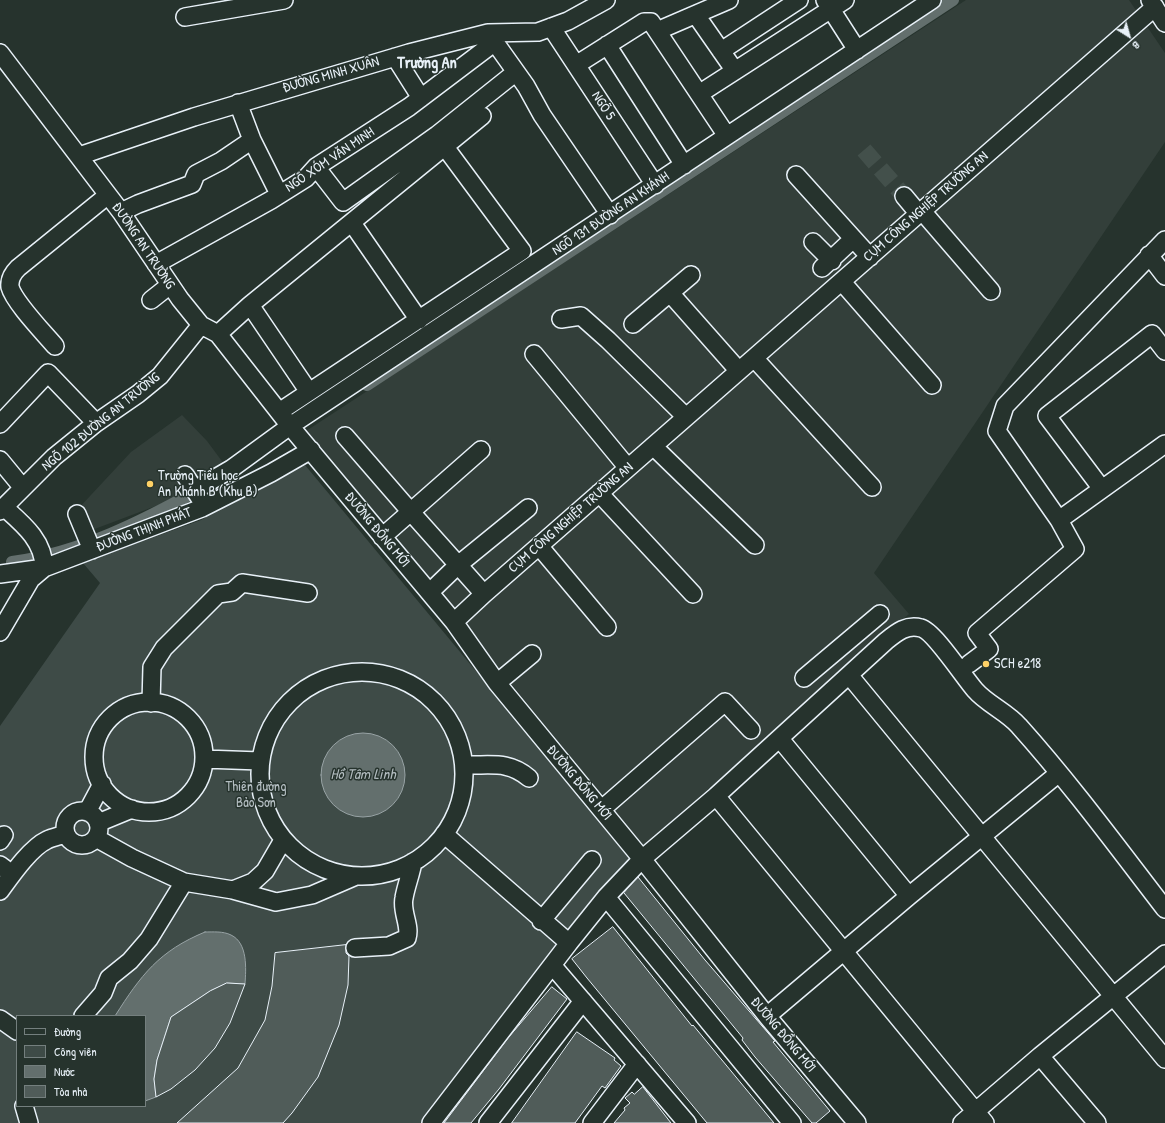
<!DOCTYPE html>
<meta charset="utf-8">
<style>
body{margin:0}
#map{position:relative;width:1165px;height:1123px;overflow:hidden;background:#26332d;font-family:"Patrick Hand",sans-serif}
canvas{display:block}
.legend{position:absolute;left:16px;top:1015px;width:130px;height:92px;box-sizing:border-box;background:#26332d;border:1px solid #747f7e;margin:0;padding:5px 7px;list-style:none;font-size:12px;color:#e8f1f8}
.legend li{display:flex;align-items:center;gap:8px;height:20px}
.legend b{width:20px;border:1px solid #747f7e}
.north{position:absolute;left:1109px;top:16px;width:40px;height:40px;-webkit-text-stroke:3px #26332d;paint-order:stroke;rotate:143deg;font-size:11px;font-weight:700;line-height:16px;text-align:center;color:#e8f1f8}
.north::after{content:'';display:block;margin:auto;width:14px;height:18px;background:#e8f1f8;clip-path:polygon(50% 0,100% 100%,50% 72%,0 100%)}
</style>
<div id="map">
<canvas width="1165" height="1123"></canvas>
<ul class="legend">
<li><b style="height:5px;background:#26332d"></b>Đường</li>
<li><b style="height:11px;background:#3e4b47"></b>Công viên</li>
<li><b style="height:11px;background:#636f6d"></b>Nước</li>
<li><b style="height:11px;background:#505c59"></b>Tòa nhà</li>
</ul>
<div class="north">B</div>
</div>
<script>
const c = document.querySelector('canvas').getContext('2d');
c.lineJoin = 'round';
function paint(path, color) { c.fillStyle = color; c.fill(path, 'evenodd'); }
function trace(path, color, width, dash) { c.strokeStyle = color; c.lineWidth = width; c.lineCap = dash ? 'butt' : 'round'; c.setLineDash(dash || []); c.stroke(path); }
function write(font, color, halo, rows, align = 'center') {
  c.font = font + ' "Patrick Hand",sans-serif'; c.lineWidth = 3; c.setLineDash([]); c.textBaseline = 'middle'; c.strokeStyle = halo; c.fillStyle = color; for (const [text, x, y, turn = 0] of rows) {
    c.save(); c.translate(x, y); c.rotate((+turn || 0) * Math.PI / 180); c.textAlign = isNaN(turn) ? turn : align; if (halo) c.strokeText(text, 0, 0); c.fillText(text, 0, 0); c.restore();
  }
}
paint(new Path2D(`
 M966 0H1129L1165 53V142L874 573 909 614 643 846 306 431Z
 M182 415 207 441 227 468 169 501 92 530 77 510 131 452Z`), '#333f3a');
paint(new Path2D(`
 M305 465 631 858 427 1123H0V726L100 583 83 563 201 520ZM17 1016H145V1106H17Z`), '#3e4b47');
const water = new Path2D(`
 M321 775a42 42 0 1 1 84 0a42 42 0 1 1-84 0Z
 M205 932C213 932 223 931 231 935 248 943 246 969 245 984L227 983 210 991 171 1017 157 1060 154 1079 156 1097 145 1101V1016H115C141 975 159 951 205 932Z`);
paint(water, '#636f6d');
trace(water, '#98a3a5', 1);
trace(new Path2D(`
 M367 385 953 0
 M12 562C80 553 143 521 202 488`), '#636f6d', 12);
const building = new Path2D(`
 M638 877 705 960 775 1041 773 1042 830 1111 816 1123H812L755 1057 742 1040 743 1038 624 893Z
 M613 927 692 1026 693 1025 774 1123H707L587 978 572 959Z
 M346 945V953L349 956 348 985 339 1025 318 1077 292 1113 283 1123H177L238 1068 265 1020 272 986 275 953Z
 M227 983 245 984 230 1023 215 1048 195 1070 171 1089 156 1097 154 1079 157 1060 171 1017 210 991Z
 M552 987 567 999 499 1089 471 1123H444L508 1038Z
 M577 1032 615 1058 614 1060 621 1066 605 1088 602 1086 575 1123H512Z
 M643 1087 671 1123H614L625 1110 624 1108 630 1103 625 1098 632 1092 634 1094Z`);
paint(building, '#505c59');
trace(building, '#e8f1f8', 1);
trace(new Path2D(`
 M864 150 904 196`), '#43504b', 17, [17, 8]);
const minor = new Path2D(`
 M825 0 857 50
 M1150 0 1165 23
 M696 15 735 71
 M185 17 284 0
 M551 27 655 185
 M657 31 727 136
 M489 34 526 86 542 115 610 215
 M607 45 684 165
 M721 51 799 0
 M0 53 121 212 180 299 201 325 218 334 290 426 454 622 497 683 642 859 767 1016 857 1123
 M395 57 421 98
 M576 65 644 22H651L657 31 729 0
 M699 94 845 0
 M238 103 252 140 279 194
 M79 156 194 117 409 53 488 33 538 32 568 21 606 0
 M316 167 343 202 437 135 516 72
 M796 175 870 257
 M904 196 919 214
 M922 211 991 291
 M121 212 138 204 192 184 196 174 221 161 252 140
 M352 223 419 320
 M813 242 832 261
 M1149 255 1165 276
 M156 264 271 200 306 178 316 167 409 107 495 42
 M822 268 853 239
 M842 282 932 385
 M670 293 739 371
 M151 300 170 285
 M250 305 309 392
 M561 319 581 316 608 340 686 417
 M633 324 691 275
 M218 334 250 305 482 116
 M55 346C44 333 14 302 10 287 9 279 13 273 18 268L108 195
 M534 354 628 468
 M754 358 872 487
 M279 412 522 251 445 147
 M0 424 48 373 96 423
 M345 436 410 511 484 594
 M653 446 755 545
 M0 460 23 488
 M185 475 201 500
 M1102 489 1047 416 1152 334 1165 351
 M195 490 231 469 290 426 932 0
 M599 493 693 594
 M0 511 54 457 96 423 138 394 160 376 201 325
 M77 514 92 550
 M1059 520 1165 444
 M382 537 481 450
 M539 546 607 627
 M0 574 44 568C44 541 23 524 5 508
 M430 592 458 565 528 508
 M454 622 484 594 1155 7
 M0 632 31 579 44 568 202 508 271 473 311 450
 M969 664 989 649 977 633 1075 549 1059 520 997 431 1005 406 1165 240
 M260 774a102 102 0 1 1 204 0a102 102 0 1 1-204 0Z
 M849 675 1165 1059
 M804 678 880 614
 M497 683 532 654
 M94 757a55 55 0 1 1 110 0a55 55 0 1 1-110 0Z
 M151 703 152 667 164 648 218 594 232 592 242 583 308 593
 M780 739 909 896
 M204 759 260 761
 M464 765C490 766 508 760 529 778
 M716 796 985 1123
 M602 809 725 702 751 730
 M65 828a17 17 0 1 1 34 0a17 17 0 1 1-34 0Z
 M87 812 102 784
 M98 823 132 809
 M444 834 569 943
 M96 838 132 858 184 882 233 890 276 902 312 895 356 876
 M0 841 4 835
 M0 865 12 874
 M233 890 253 882 265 871 283 840
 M0 891C11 876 30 848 47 840 53 837 60 836 65 834
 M606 897 792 1123
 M541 921 592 860
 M355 948 389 946 407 938C411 926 401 912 404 898 406 886 411 874 413 862
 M552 965 687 1123
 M83 1016 103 993 109 978 130 961 149 939 184 882
 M767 1016 909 896 1059 773
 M0 1019 17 1031
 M1040 1056 1097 1123
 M24 1106 29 1123
 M431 1123 569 943 606 897 642 859 716 796 886 641C897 632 907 624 921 628 934 631 965 679 975 690 987 704 1007 712 1019 726 1071 784 1118 848 1165 909
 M488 1123 583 1001
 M592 1123 637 1064
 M962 1123 1040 1056 1165 954`);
trace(minor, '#e8f1f8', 20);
trace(minor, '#26332d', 17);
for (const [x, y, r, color] of [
 [150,484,4,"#ffd166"],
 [986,664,4,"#ffd166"]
]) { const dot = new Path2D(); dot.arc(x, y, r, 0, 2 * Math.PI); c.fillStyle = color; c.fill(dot); trace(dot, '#26332d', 1.5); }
write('14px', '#e8f1f8', '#26332d', [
 ["ĐƯỜNG MINH XUÂN",331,75,-16],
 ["NGÕ 5",603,106,57],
 ["NGÕ XÓM VĂN MINH",330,160,-34],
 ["CỤM CÔNG NGHIỆP TRƯỜNG AN",926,207,-41],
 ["NGÕ 131 ĐƯỜNG AN KHÁNH",611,214,-34],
 ["ĐƯỜNG AN TRƯỜNG",143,246,56],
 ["NGÕ 102 ĐƯỜNG AN TRƯỜNG",101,422,-39],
 ["CỤM CÔNG NGHIỆP TRƯỜNG AN",571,518,-41],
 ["ĐƯỜNG THỊNH PHÁT",144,530,-21],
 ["ĐƯỜNG ĐỒNG MỚI",377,530,50],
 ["ĐƯỜNG ĐỒNG MỚI",579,783,50],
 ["ĐƯỜNG ĐỒNG MỚI",783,1035,50]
]);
write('14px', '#e8f1f8', '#26332d', [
 ["Trường Tiểu học",158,476],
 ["An Khánh B (Khu B)",158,492],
 ["SCH e218",994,664]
], 'left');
write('14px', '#b5bfc3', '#26332d', [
 ["Thiên đường",256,787],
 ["Bảo Sơn",256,803]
]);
write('italic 15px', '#b3bdc0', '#26332d', [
 ["Hồ Tâm Linh",363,775]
]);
write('bold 16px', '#e8f1f8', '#26332d', [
 ["Trường An",427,64]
]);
</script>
